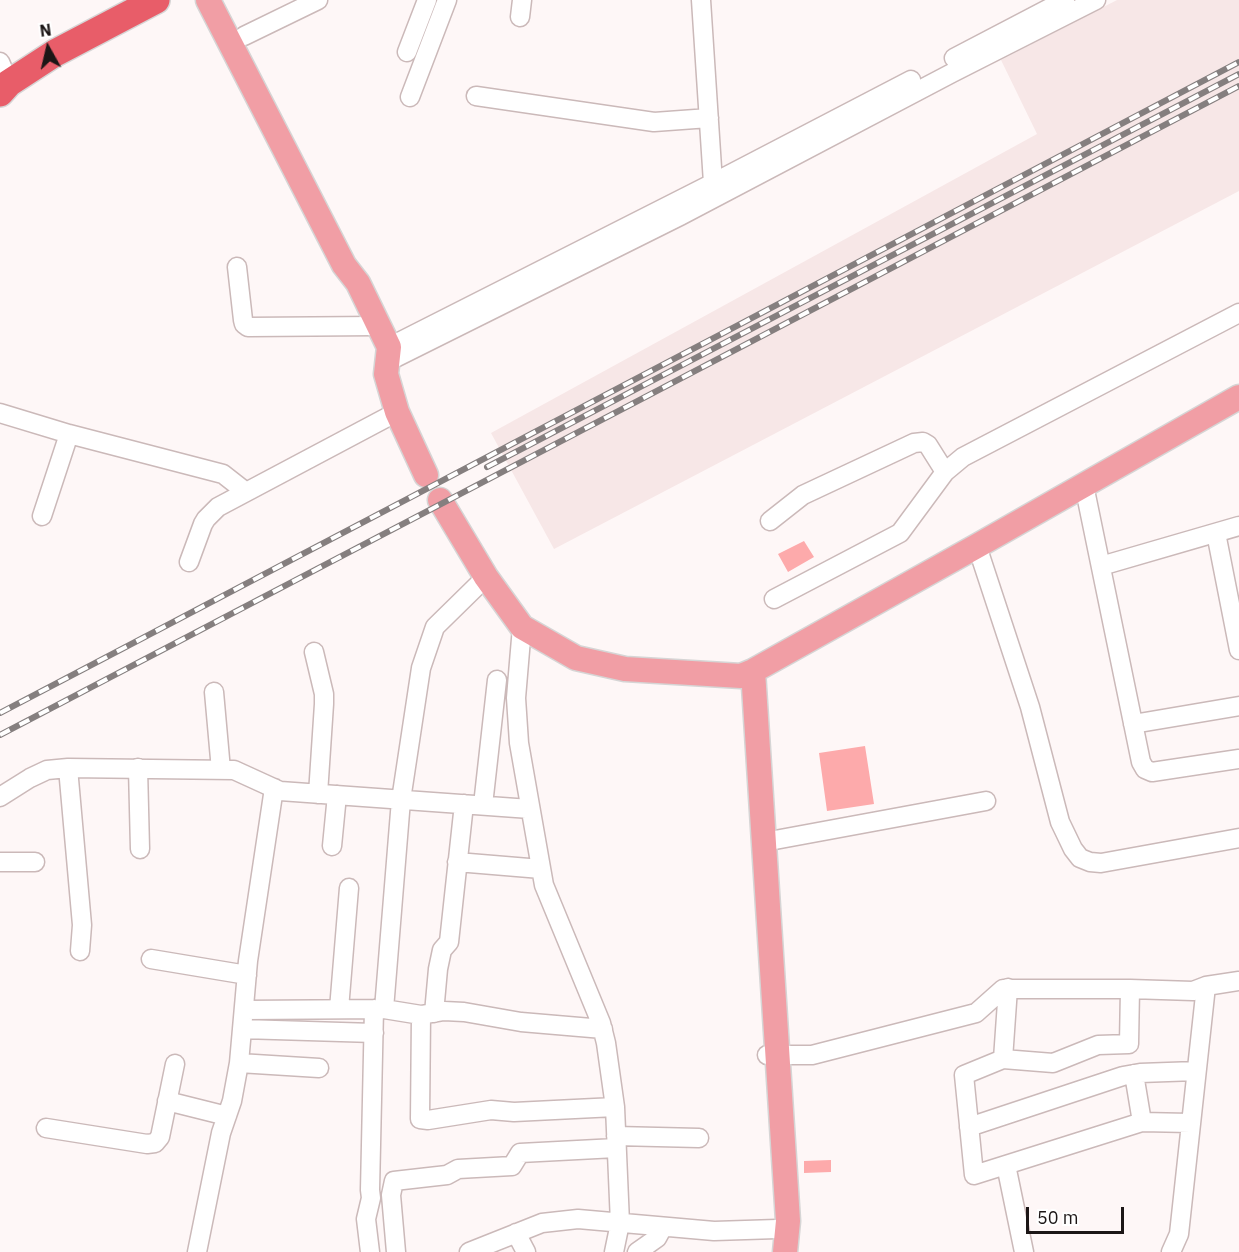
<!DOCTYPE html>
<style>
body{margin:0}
#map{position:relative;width:1239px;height:1252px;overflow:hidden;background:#fef7f7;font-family:"IBM Plex Sans",sans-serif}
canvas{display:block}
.north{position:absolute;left:18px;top:18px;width:60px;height:60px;-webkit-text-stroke:4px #fff;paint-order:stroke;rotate:352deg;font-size:16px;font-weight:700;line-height:24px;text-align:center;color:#1c1616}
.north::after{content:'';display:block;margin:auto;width:21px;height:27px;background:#1c1616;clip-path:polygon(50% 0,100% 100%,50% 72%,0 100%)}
.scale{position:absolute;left:1026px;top:1207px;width:98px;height:27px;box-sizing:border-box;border:3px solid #1c1616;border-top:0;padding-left:8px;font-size:18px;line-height:21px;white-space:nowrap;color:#1c1616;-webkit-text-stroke:4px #fff;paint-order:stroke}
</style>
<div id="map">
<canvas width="1239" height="1252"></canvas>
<div class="north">N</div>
<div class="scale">50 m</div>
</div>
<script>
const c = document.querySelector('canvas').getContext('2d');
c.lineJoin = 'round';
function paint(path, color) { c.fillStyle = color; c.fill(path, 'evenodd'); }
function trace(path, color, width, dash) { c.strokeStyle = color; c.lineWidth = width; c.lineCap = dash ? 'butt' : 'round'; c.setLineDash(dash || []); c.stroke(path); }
paint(new Path2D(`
 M1117 0H1239V191L554 549 491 433 1037 134 1001 60Z`), '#f7e7e7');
paint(new Path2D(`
 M804 541 814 557 788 572 778 554Z
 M865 746 874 804 827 811 819 753Z
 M831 1160V1172L804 1173V1161Z`), '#fdaaab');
const minor = new Path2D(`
 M701 0 713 183
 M520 17 522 0
 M244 36 318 0
 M407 52 427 0
 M954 58 1065 0
 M0 62 9 83
 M476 96 654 122 709 118
 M410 97 447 0
 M237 267 243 320 244 324 248 327 378 326
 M389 347 713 183 911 80
 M387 362 680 216 952 73 1096 0
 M0 413 69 434 223 474 246 492
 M1084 485 1141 762 1145 769 1152 772 1239 759
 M42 516 69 434
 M770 521 803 495 914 443 923 442 928 445 945 472
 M1216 533 1239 650
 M977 546 1030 707 1060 822 1073 849 1080 858 1090 862 1101 863 1239 838
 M189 562 203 524 206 519 218 507 397 412
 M1101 566 1239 526
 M774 599 900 533 945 472 963 457 1239 313
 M522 627 516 698 519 743 544 885 601 1023 606 1043 615 1107 620 1223 614 1252
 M314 652 324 694V704L318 794
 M214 692 221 770
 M1133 724 1239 706
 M68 768 82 925 80 951
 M138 768 140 849
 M0 797 30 778 47 770 68 768 234 770 280 791 530 809
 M483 805 497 680
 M764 842 986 801
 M332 846 337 795
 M0 862H35
 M457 862 541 869
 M151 959 247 975
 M1008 988 1003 1059 964 1075 974 1175 1142 1122 1190 1123
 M339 1009 349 888
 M384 1009 401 800 421 668 435 627 486 577
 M244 1010 384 1009 421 1015 444 1011 464 1012 521 1022 603 1029
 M434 1013 438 969 442 950 449 942 464 804
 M421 1015 420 1119 428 1120 491 1110 514 1112 615 1107
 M242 1029 374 1033
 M767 1055H812L976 1013 1003 989H1130L1193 991 1206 986 1239 981
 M1003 1059 1053 1063 1098 1045 1129 1044 1130 989
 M239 1063 319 1068
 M1134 1074 1142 1122
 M167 1101 227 1116
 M969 1127 1123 1076 1140 1073 1196 1071
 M46 1128 147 1144 155 1143 160 1137 175 1064
 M616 1136 699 1138
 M1006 1165 1024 1252
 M516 1233 526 1252
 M197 1252 221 1133 232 1101 239 1063 248 961 274 788
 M370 1252 366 1219 371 1198 370 1190 374 1009
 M396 1252 391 1195 394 1181 447 1175 458 1169 512 1166 520 1153 616 1148
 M469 1252 542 1223 578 1219 714 1231 777 1229
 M637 1252 657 1238 663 1227
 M1171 1252 1179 1234 1206 986`);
const major = new Path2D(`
 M208 0 344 265 358 283 389 347 386 374 397 412 426 475
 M440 500 486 577 522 627 576 658 625 669 741 676 753 671 977 546 1239 397
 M753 671 788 1221 785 1252`);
const highway = new Path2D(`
 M0 93 9 83 55 53 156 0`);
trace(minor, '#cbb9b9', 21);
trace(major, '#d6d5d5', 27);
trace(highway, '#d6d5d5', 30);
trace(minor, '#fff', 18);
trace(major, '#f19ea5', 24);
trace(highway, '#e85d69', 27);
const rail = new Path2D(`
 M487 467 1239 74
 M0 713 1239 62
 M0 735 1239 86`);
trace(rail, '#857f7f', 6);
trace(rail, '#fff', 4, [11]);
</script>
